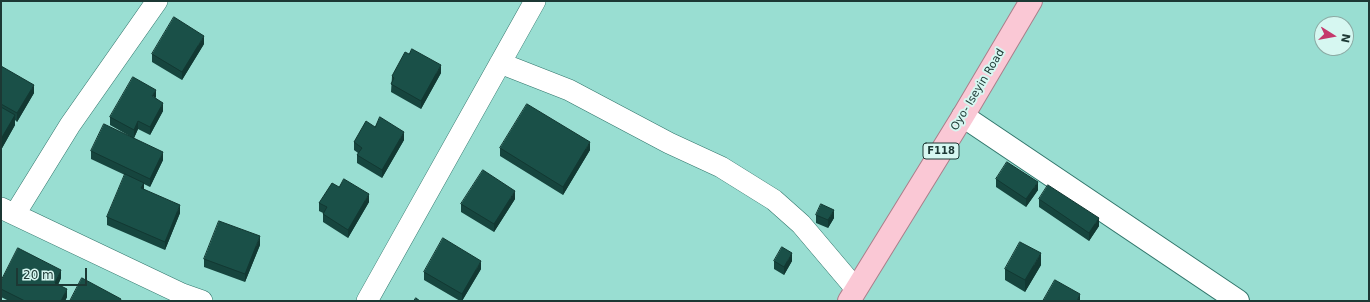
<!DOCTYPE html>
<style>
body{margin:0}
#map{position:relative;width:1370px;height:302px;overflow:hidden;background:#99ded2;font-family:"DejaVu Sans",sans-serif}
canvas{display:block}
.frame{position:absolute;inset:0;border:2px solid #1c3834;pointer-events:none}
.north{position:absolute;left:1314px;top:16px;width:40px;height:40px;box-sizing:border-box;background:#d6f7f1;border:1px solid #8caba5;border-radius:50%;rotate:101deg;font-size:11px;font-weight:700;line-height:16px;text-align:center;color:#1c3834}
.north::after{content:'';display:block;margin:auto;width:14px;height:18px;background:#c5396c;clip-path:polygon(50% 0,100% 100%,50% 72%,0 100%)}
.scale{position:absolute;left:16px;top:268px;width:71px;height:18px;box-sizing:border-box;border:2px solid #1c3834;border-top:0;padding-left:5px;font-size:12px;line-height:14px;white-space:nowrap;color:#1c3834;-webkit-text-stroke:3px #d6f7f1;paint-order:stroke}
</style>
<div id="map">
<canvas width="1370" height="302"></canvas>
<div class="frame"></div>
<div class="north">N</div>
<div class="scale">20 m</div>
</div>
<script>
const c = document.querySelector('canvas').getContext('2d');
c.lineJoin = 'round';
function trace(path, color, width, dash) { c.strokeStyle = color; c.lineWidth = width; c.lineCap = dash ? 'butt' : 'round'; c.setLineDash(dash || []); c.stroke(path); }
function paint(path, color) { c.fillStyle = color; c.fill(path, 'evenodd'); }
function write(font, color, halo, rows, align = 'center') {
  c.font = font + ' "DejaVu Sans",sans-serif'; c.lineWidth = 4; c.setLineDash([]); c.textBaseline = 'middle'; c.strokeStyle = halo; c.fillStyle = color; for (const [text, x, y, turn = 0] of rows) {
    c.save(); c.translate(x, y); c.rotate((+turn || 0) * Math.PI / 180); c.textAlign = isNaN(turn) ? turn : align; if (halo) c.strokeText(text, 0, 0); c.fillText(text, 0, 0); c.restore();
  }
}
const minor = new Path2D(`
 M500 63 569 90 669 143 721 167 774 200 801 224 856 289
 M1 208 182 294 202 301
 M15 214 70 125 157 1
 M367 301 535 1`);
const tertiary = new Path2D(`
 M963 116 1238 301`);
const primary = new Path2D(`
 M849 301 963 116 1031 1`);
trace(minor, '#30756b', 22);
trace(tertiary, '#30756b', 24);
trace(primary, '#aa7e8a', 24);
trace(minor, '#fff', 21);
trace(tertiary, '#fff', 22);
trace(primary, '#fac8d5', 22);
paint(new Path2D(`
 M204 44 182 80 152 62V54Z
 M1 66 34 93 17 122 15 120V125L1 150Z
 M441 73 421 109 391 92 392 76Z
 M156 98 163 111 150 135 138 129 134 138 163 160 150 187 144 184V189L180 213 165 250 107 225V217L125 175 91 159V151L133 138 110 125V117Z
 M375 127 404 140 382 178 357 163V155L358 153 354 150V142Z
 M500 148 590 150 563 195 500 156Z
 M996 179 1038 190 1026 207 996 187Z
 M339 187 369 202 348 238 323 222V213L319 211V203Z
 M515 199 494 232 461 212V204Z
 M1039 199 1099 226 1089 241 1039 207Z
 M816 215 834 218 828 228 816 223Z
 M260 245 245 282 204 267V259Z
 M774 261H792L784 275 774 269Z
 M1041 265 1025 292 1005 280V269Z
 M481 269 462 301H460L424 280V272Z
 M61 278 58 285 67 297 65 301H9L1 297V281Z`), '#16453e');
paint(new Path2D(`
 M204 36V44L182 80V72Z
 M441 65V73L421 109V101Z
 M34 85V93L17 122V113Z
 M156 90V98L152 96Z
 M163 103V111L150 135V127Z
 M15 115V125L1 150V139Z
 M138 121V129L134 138V130Z
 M404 132V140L382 178V170Z
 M590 142V150L563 195V187Z
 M163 152V160L150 187V179Z
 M1038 182V190L1026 207V199Z
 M144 183V191L141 188Z
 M515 191V199L494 232V224Z
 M369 194V202L348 238V230Z
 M180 205V213L165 250V242Z
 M834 210V218L828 228V220Z
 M1099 218V226L1089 241V233Z
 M260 236V245L245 282V274Z
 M792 253V261L784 275V267Z
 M1041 253V265L1025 292V280Z
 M481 261V269L462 301V294Z
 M61 270V278L55 291V283Z
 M67 289V297L65 301H61Z
 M1080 294V301H1077Z`), '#123832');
const building = new Path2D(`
 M174 17 204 36 182 72 152 54Z
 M412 49 441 65 421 101 391 84 394 78 392 76 405 52 409 54Z
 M1 66 34 85 17 113 1 104Z
 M133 77 156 90 152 96 163 103 150 127 138 121 134 130 110 117Z
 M527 104 590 142 563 187 500 148Z
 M1 107 15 115 1 139Z
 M380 117 404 132 382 170 357 155 362 148 354 142 366 121 375 127Z
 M104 124 163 152 150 179 91 151Z
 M1007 162 1038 182 1026 199 996 179Z
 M483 170 515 191 494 224 461 204Z
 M125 174 144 183 141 188 180 205 165 242 107 217Z
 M344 179 369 194 348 230 323 214 327 207 319 203 332 183 339 187Z
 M1048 185 1099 218 1089 233 1039 199Z
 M821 204 834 210 828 220 816 215Z
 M219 221 260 236 245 274 204 259Z
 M443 238 481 261 462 294 424 272Z
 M1020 242 1041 253 1025 280 1005 269Z
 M782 247 792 253 784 267 774 261Z
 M18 248 61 270 55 283 67 289 61 301H25L1 289V281Z
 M82 278 121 299 120 301H70Z
 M1055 280 1080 294 1077 301H1043Z
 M416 298 420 301H414Z`);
paint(building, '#1a5048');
trace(building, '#123832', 1);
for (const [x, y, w] of [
 [941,151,36]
]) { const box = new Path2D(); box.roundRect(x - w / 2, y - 8, w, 16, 3); c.fillStyle = '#d6f7f1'; c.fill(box); trace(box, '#1c3834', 1); }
write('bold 10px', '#1c3834', null, [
 ["F118",941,151]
]);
write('11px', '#1c3834', '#d6f7f1', [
 ["Oyo- Iseyin Road",978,90,-59]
]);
</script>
